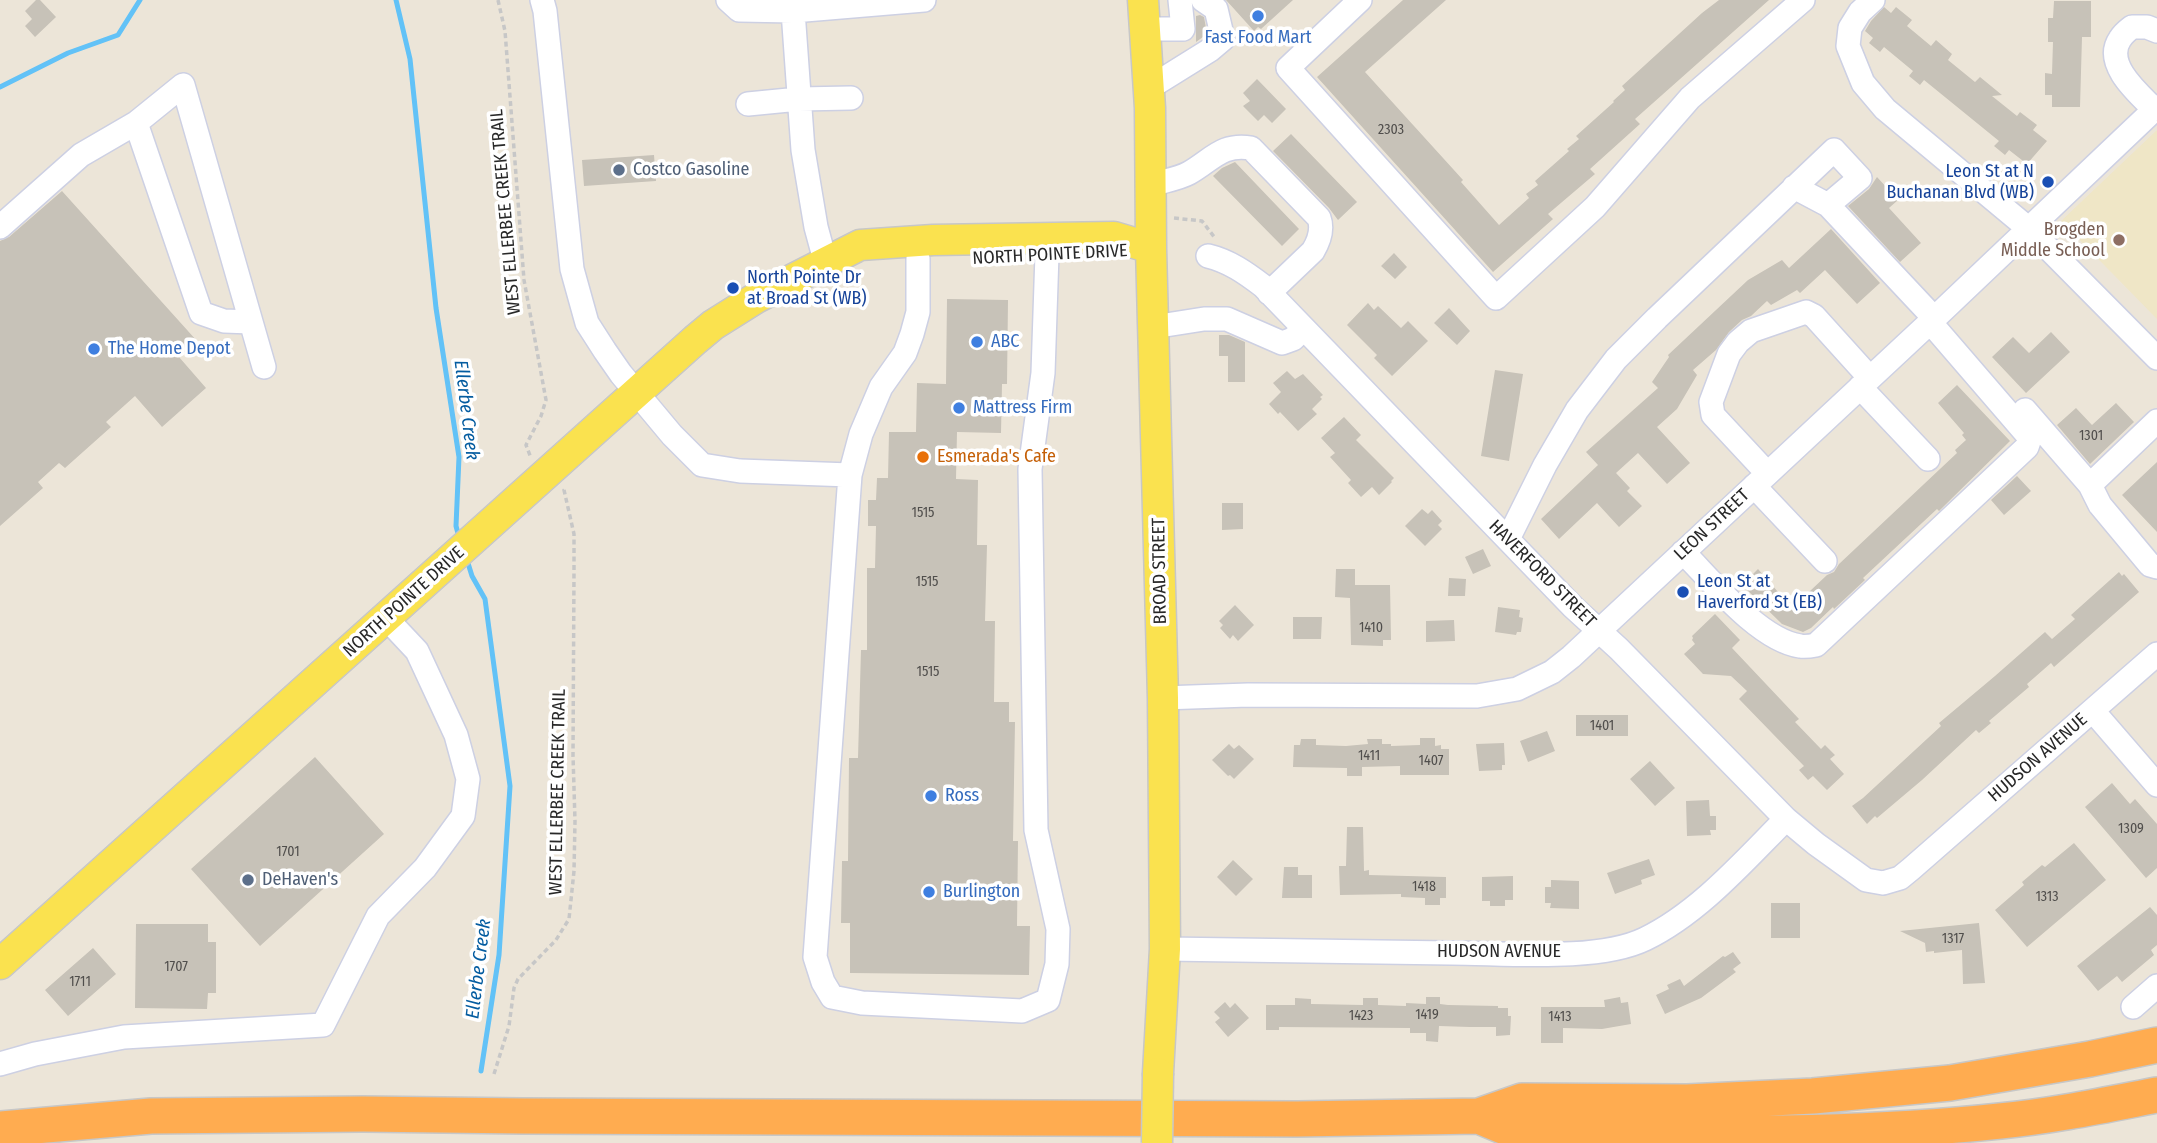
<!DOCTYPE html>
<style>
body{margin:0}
canvas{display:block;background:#ece5d8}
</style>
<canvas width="2157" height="1143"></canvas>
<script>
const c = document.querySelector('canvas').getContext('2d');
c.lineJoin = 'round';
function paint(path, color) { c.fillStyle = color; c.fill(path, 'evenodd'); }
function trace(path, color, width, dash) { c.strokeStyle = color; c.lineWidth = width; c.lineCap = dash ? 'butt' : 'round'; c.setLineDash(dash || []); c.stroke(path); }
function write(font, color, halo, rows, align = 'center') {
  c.font = font + ' "Fira Sans Condensed",sans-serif'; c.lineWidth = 7; c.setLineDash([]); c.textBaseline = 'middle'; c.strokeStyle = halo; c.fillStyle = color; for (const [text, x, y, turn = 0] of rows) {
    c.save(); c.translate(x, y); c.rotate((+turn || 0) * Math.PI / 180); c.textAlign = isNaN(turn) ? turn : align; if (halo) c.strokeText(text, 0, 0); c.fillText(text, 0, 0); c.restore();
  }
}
paint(new Path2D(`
 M2157 130V319L2061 221Z`), '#efe6c6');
trace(new Path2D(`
 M396 0 410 59 436 308 459 457 456 526 459 537
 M0 87 68 53 118 35 140 0
 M467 560 472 576 485 599 510 786 499 955 481 1071`), '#62c2f7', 5);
paint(new Path2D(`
 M36 0H40L56 17 35 37 25 26 32 19 25 11Z
 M1226 0H1293L1261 29 1258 27 1254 31Z
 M1403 0H1446L1365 72 1463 180 1461 182 1499 225 1529 198 1526 194 1538 185 1535 181 1569 151 1567 149 1579 139 1576 136 1614 102 1613 101 1625 90 1622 86 1702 13 1719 0H1769L1635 119 1640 124 1590 169 1595 174 1548 214 1553 219 1493 272 1317 77Z
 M2054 1H2091V37H2082L2080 107H2052V95H2045V73L2052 74 2053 42H2048V18H2053Z
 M1884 7 1891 13 1896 7 1912 20 1907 26 1931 46 1936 40 1952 54 1948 60 1975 82 1980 77 2002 95 1992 96 2017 116 2020 112 2037 125 2033 130 2047 141 2027 164 2009 150 2005 155 1994 146 1999 141 1924 80 1920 85 1909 76 1913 71 1884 47 1880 52 1869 43 1873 38 1865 31 1871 21Z
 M1200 15 1204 17 1207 34 1196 42V16Z
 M1257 79 1286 109 1272 123 1264 115 1258 121 1243 106 1250 101 1243 93Z
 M1291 134 1357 202 1338 220 1329 208 1273 151Z
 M654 155 656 181 584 186 582 160Z
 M1235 162 1299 229 1282 246 1213 176 1222 168Z
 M1877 177 1898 200 1889 208 1921 243 1900 262 1848 206 1869 189Z
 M62 191 197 341 179 357 206 388 162 427 135 396 106 422 111 427 65 468 59 463 38 482 43 488 0 526V241L9 237Z
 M1831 229 1880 283 1857 304 1825 270 1800 293 1797 290 1771 305 1767 301 1751 316 1742 320 1729 332 1716 350 1693 370 1697 375 1677 409 1657 427 1690 463 1667 484 1638 453 1616 473 1630 488 1627 491 1642 506 1619 527 1597 503 1559 539 1541 519 1598 465 1586 452 1658 388 1652 382 1669 357 1668 355 1748 280 1782 260 1789 268Z
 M1394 253 1407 267 1395 279 1381 266Z
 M947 299 1008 300 1007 384H1002L1001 433 957 432 956 479 978 480 977 545H987L985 621H995L994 702H1009V722H1015L1013 841H1018L1017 926H1030L1029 975 850 973V923H841L842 861H848L849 758H858L861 650H867V568H875L876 526H868V500H876L877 478H888L889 432H916L917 383 946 384Z
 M1368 303 1374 310 1378 306 1401 328 1408 321 1428 341 1392 376 1374 358 1377 355 1347 325Z
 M1449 308 1470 331 1457 345 1434 323Z
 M2051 332 2070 352 2026 393 1992 357 2013 337 2029 353Z
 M1219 335H1229L1245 342V382H1228V356H1219Z
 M1495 370 1523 374 1509 461 1481 456Z
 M1287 371 1295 379 1303 374 1323 395 1320 397 1322 399 1312 409 1317 414 1298 431 1280 412 1278 414 1269 404 1281 392 1273 383Z
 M1957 385 2010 441 1939 511 1937 509 1863 578 1865 580 1834 609 1833 607 1811 628 1803 632 1782 624 1742 585 1758 569 1792 608 1827 575 1834 572 1839 564 1957 453 1955 450 1966 440 1962 435 1964 433 1938 403Z
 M2116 403 2134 422 2090 464 2057 425 2076 408 2092 425Z
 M1344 417 1361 435 1356 440 1394 478 1391 481 1392 482 1379 495 1372 487 1361 497 1348 483 1351 480 1330 457 1335 453 1321 438Z
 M2157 462V532L2122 495Z
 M2017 476 2031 491 2004 515 1991 500Z
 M1222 503H1243V529L1222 530Z
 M1422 509 1428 514 1432 510 1442 521 1438 525 1442 529 1425 546 1405 526Z
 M1483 549 1491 566 1473 574 1465 557Z
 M1336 569H1355V585H1390L1391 640H1383V646L1351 645 1350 598 1335 597Z
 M2119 572 2122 576 2124 574 2139 592 2054 667 2051 663 2027 684 2029 687 1989 721 1991 723 1979 733 1976 730 1922 780 1877 818 1875 816 1867 824 1852 806 1863 798 1941 726 1939 723 1995 676 2045 632 2052 639 2075 619 2071 615Z
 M1449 578 1466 579 1465 596H1448Z
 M1235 605 1254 625 1238 641 1233 635 1230 639 1220 628 1223 625 1219 621Z
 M1498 607 1520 610 1519 617 1523 618 1521 632H1517L1516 635 1495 632Z
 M1715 614 1740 640 1732 648 1799 719 1795 722 1821 749 1825 745 1835 755 1830 759 1844 774 1827 790 1813 776 1808 780 1799 770 1804 766 1739 699 1747 691 1731 676 1703 674 1684 654 1695 644 1692 640 1693 638 1692 636Z
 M1293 617H1322L1321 639H1293Z
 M1454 620 1455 641 1426 642V621Z
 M1576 715H1628V736H1576Z
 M1547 731 1555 751 1528 762 1520 741Z
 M1420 738H1435V746L1441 745V749H1449V775H1400V766L1362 767V776H1347V768L1293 767 1294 745H1300L1301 739H1316V745L1346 746 1368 744 1367 739H1382V744H1391V746L1420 745Z
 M1504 743 1505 765H1502V770L1479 771 1476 744Z
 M1229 744 1234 749 1239 745 1254 759 1234 779 1230 775 1228 776 1212 760Z
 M315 757 384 834 260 946 191 869Z
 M1650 761 1675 788 1655 806 1630 779Z
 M2112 783 2130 804 2135 799 2157 824V868L2146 878 2085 807Z
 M1709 800 1710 816H1716V830H1710L1711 835 1687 836 1686 801Z
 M1347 827H1363L1364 871 1369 870V875L1446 877V898H1440V905H1425V898L1401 897V894L1340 895 1339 866H1346Z
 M2074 843 2106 880 2027 947 1995 910 2024 885 2022 882 2042 865 2045 867Z
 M1649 859 1655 875 1641 880 1642 884 1615 894 1607 873Z
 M1233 860 1253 879 1236 896 1217 877Z
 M1284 867H1298V875H1312V898H1282Z
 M1513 876V900H1505V906H1490V901H1482V877Z
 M1551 880 1579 881V909L1550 908 1551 903H1545V887H1551Z
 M1771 903H1800V938H1771Z
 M2150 907 2157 915V945L2151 950 2154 955 2122 982 2117 976 2098 991 2077 966Z
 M1979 923 1985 983 1963 984 1962 950 1934 953V951L1926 952 1925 943 1900 931Z
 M136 924H208V942H216V993H208L207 1009 135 1008Z
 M93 948 116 974 68 1016 45 990Z
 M1733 952 1741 963 1733 969 1736 972 1701 998 1665 1014 1656 995 1669 989 1667 985 1680 979 1684 986 1723 956 1725 957Z
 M1426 997H1440V1004L1448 1005 1498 1006V1008H1508V1016H1511L1510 1035 1496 1036V1027H1470L1439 1026 1438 1042 1426 1041V1033H1410V1028L1279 1027V1030H1266V1005H1295V998L1311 999V1004L1363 1005V998H1378V1005L1406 1006V1003L1426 1004Z
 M1620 997 1621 1003 1628 1002 1631 1024 1602 1029 1563 1028V1043H1541V1007H1605L1604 1000Z
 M1225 1002 1230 1008 1235 1003 1249 1018 1228 1037 1215 1022 1220 1018 1214 1012Z`), '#c7c2b8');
const minor = new Path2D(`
 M542 0 545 11 572 269 587 323 605 351 621 374 672 435 702 465 740 471 850 475
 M728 0 739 10 793 11 924 0
 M1360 0 1288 68 1496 298 1595 207 1690 98 1803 0
 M1873 0 1860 12 1850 28 1848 46 1863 83 1885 109 2029 229 2157 358
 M793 11 803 150 816 227 826 264
 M1145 29H1183L1180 0
 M1149 88 1210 50 1223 39 1216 9 1203 0
 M748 104 799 99 851 98
 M2154 109C2139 94 2103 64 2120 39 2123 34 2128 30 2132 27H2147L2157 31
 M1151 185C1163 181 1178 179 1189 173 1212 160 1222 143 1251 148L1319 218C1323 229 1319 241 1313 251L1269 293
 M1828 205 1934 318
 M0 227 81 155 136 123
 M1208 256C1229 261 1246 273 1263 286L1573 607 1619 649 1786 819 1816 844 1866 880 1883 883 1900 878 1911 869 2157 654
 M918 259V312L912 334 905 353 881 387 861 434 850 475 815 957 823 982 832 997 862 1003 1022 1011 1048 1000 1057 964 1058 929 1036 830 1030 469 1043 373 1047 254
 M251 322 224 321 201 313 136 123 183 85 264 367
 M1153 327 1204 319H1227L1282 343 1293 339 1303 329
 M1860 387 1928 459
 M2025 410 2090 485 2100 505 2150 565 2157 567
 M1767 473 1713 415 1711 402 1729 354 1738 342 1751 331 1806 312 1814 316 1870 378
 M2090 485 2157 421
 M1754 486 1825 561
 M1508 539 1545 465 1577 410 1616 359 1657 318 1834 150 1860 178 1828 205 1794 187
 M1683 552C1711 580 1759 640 1800 646 1805 647 1811 646 1816 645L2027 447 2030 438 1930 322
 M1163 698 1248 695 1477 696 1517 689 1552 672 1571 657 1940 313 2157 107
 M2093 711 2157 785
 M1165 949C1260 951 1356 951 1451 953 1504 953 1598 962 1645 939 1699 913 1744 861 1786 819
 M2133 1007 2157 986
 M0 1064 35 1054 124 1037 323 1025 378 916 425 868 463 816 468 779 456 735 417 651 386 618`);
const major = new Path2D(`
 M1143 0 1150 108 1151 248 1163 698 1165 949 1158 1073
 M0 964 695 340 713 325 756 298 860 245 933 240 1114 237 1151 248`);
const highway = new Path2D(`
 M1479 1116 1522 1134C1681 1133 1842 1138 2000 1121 2053 1116 2105 1105 2157 1095
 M0 1129 151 1116 363 1114 523 1116 1297 1119 1479 1116 1522 1101 1687 1102 1813 1096 1950 1083 2090 1059 2157 1045`);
trace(minor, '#cdd0e3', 26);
trace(major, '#c7c7c7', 33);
trace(highway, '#c7c7c7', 38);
trace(new Path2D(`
 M498 0 505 31 524 280 546 400 541 416 526 445 531 458
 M1174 218 1202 221 1215 238
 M494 1074 509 1026 514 988 518 979 556 940 569 919 574 871 575 821 573 755 574 571V534L564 490 566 488`), '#c7c7c7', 3.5, [5, 3.5]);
trace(minor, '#fff', 23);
trace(major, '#fae24f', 30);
trace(highway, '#ffac50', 35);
const majorBridge = new Path2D(`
 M1157 1143 1158 1073`);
trace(majorBridge, '#c7c7c7', 33, []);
trace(majorBridge, '#fae24f', 30);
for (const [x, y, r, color] of [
 [1258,16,7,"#3f7fe0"],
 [619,170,7,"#5c6f8a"],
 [2048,182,7,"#1a4fb4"],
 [2119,240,7,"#8d6e63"],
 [733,288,7,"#1a4fb4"],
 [977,342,7,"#3f7fe0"],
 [94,349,7,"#3f7fe0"],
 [959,408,7,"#3f7fe0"],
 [923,457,7,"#e8710a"],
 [1683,592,7,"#1a4fb4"],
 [931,796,7,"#3f7fe0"],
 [248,880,7,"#5c6f8a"],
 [929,892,7,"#3f7fe0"]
]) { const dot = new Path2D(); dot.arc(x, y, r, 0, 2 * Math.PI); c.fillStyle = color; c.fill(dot); trace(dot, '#fff', 2.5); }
write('14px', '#504e4c', null, [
 ["2303",1391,130],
 ["1301",2091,436],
 ["1515",923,513],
 ["1515",927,582],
 ["1410",1371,628],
 ["1515",928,672],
 ["1401",1602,726],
 ["1411",1369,756],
 ["1407",1431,761],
 ["1309",2131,829],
 ["1701",288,852],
 ["1418",1424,887],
 ["1313",2047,897],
 ["1317",1953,939],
 ["1707",176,967],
 ["1711",80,982],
 ["1419",1427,1015],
 ["1423",1361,1016],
 ["1413",1560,1017]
]);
write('18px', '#366cbe', '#fff', [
 ["Fast Food Mart",1258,38,"center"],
 ["ABC",991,342],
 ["The Home Depot",108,349],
 ["Mattress Firm",973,408],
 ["Ross",945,796],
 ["Burlington",943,892]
], 'left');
write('18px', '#4e5e75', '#fff', [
 ["Costco Gasoline",633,170],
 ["DeHaven's",262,880]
], 'left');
write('18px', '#164399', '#fff', [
 ["Leon St at N",2034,172,"right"],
 ["Buchanan Blvd (WB)",2034,193,"right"],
 ["North Pointe Dr",747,278],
 ["at Broad St (WB)",747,299],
 ["Leon St at",1697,582],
 ["Haverford St (EB)",1697,603]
], 'left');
write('18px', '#282828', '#fff', [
 ["WEST ELLERBEE CREEK TRAIL",506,212,-95],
 ["NORTH POINTE DRIVE",1050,255,-3],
 ["LEON STREET",1712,525,-43],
 ["BROAD STREET",1160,571,-91],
 ["HAVERFORD STREET",1542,574,45],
 ["NORTH POINTE DRIVE",404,602,-42],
 ["HUDSON AVENUE",2038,758,-41],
 ["WEST ELLERBEE CREEK TRAIL",558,792,-89],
 ["HUDSON AVENUE",1499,952]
]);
write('18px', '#785e54', '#fff', [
 ["Brogden",2105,230],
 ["Middle School",2105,251]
], 'right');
write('18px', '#c56008', '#fff', [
 ["Esmerada's Cafe",937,457]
], 'left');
write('italic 19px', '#045ca0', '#fff', [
 ["Ellerbe Creek",466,410,83],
 ["Ellerbe Creek",479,969,-83]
]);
</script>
